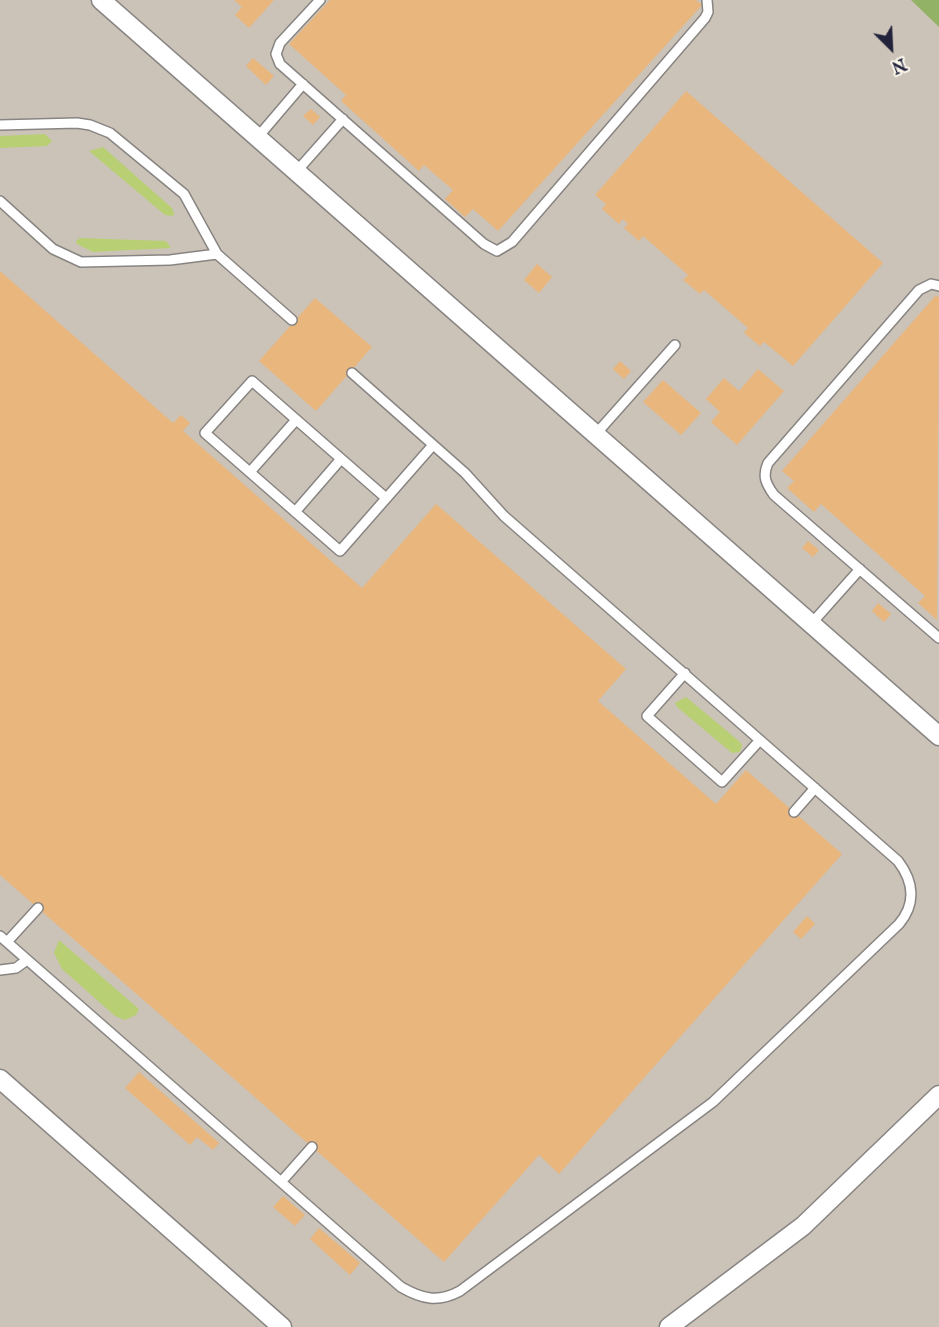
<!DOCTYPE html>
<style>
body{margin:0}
#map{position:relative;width:939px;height:1327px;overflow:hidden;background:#ede5c8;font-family:"IM FELL English",serif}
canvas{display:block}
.north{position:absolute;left:861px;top:18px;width:60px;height:60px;-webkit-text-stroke:4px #fbf7ec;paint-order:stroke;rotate:156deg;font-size:16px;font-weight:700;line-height:24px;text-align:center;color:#22223b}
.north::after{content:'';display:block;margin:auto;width:21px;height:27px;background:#22223b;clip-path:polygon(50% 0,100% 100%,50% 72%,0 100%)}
</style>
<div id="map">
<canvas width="939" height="1327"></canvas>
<div class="north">N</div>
</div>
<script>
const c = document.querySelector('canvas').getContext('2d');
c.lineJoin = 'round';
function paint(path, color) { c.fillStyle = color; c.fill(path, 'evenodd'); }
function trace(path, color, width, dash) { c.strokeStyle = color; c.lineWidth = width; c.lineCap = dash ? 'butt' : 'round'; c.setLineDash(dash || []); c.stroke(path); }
paint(new Path2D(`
 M0 0H939V1327H0Z`), '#cbc3b8');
paint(new Path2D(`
 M45 134 52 141 47 146 0 148V136Z
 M103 147 172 208 174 213 173 216 165 215 89 151Z
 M80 238 166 241 171 248 93 252 77 244 76 241Z
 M686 697 739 741 742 745 740 752 732 753 677 707 675 703Z
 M59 940 139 1009 136 1015 125 1020 115 1016 62 969 54 953Z`), '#b9cf74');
paint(new Path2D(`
 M911 0H939V27Z`), '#92b266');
paint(new Path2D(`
 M234 0H274L249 28 235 15 242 7Z
 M330 0H696L702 5 498 231 473 209 465 217 445 199 453 190 424 165 419 171 341 101 346 95 289 44Z
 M253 58 274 76 266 85 246 66Z
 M686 91 883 263 793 366 764 342 760 346 744 333 748 328 704 290 700 294 683 280 688 275 643 236 639 241 624 228 628 224 623 219 619 224 602 209 606 204 595 195Z
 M311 109 320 117 313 125 303 116Z
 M537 264 552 277 539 293 524 280Z
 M0 271 173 423 181 415 190 423 183 431 362 588 436 504 626 669 598 701 716 804 746 770 842 854 559 1174 539 1155 444 1262 0 875Z
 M936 295 939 298 937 620 918 603 925 596 821 504 814 512 787 488 794 481 782 471Z
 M315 298 372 347 316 411 259 361Z
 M620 361 631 371 624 379 613 369Z
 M758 369 784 391 737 445 711 422 720 412 706 399 724 378 739 391Z
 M663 380 701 413 681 435 643 402Z
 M808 541 819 550 813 557 802 548Z
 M878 603 891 614 884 622 872 611Z
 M807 916 815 924 801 939 793 932Z
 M139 1072 219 1143 213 1150 197 1137 190 1145 125 1088Z
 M283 1196 305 1215 295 1226 273 1207Z
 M319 1228 360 1263 350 1275 310 1239Z`), '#e9b67d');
const lane = new Path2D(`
 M320 0 280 43 276 54 280 64 484 244 497 251 512 242 705 18 708 12 707 0
 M0 125 77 123 90 125 110 133 184 194 217 254 292 320
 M257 138 303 84
 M296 172 343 119
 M0 201 53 249 81 262 170 260 217 254
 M939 286 931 284 919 290 768 463C762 476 766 484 774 495L939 638
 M595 435 675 345
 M250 472 296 420
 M386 498 252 381 205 433 340 551 433 445
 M295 512 341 459
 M811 624 860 569
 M685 673 647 716 722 782 760 740
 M794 812 815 788
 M0 936 401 1287C422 1299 438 1303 460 1291L713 1102 899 924C916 904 914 882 898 861L504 516 465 473 352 373
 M7 942 38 908
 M0 970 16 968 27 960
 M281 1182 312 1147`);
const street = new Path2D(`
 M101 0 939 736
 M0 1079 282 1327
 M669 1327 803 1226 939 1095`);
trace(lane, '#888482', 12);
trace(street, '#888482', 21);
trace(lane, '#fff', 9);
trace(street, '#fff', 18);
</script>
